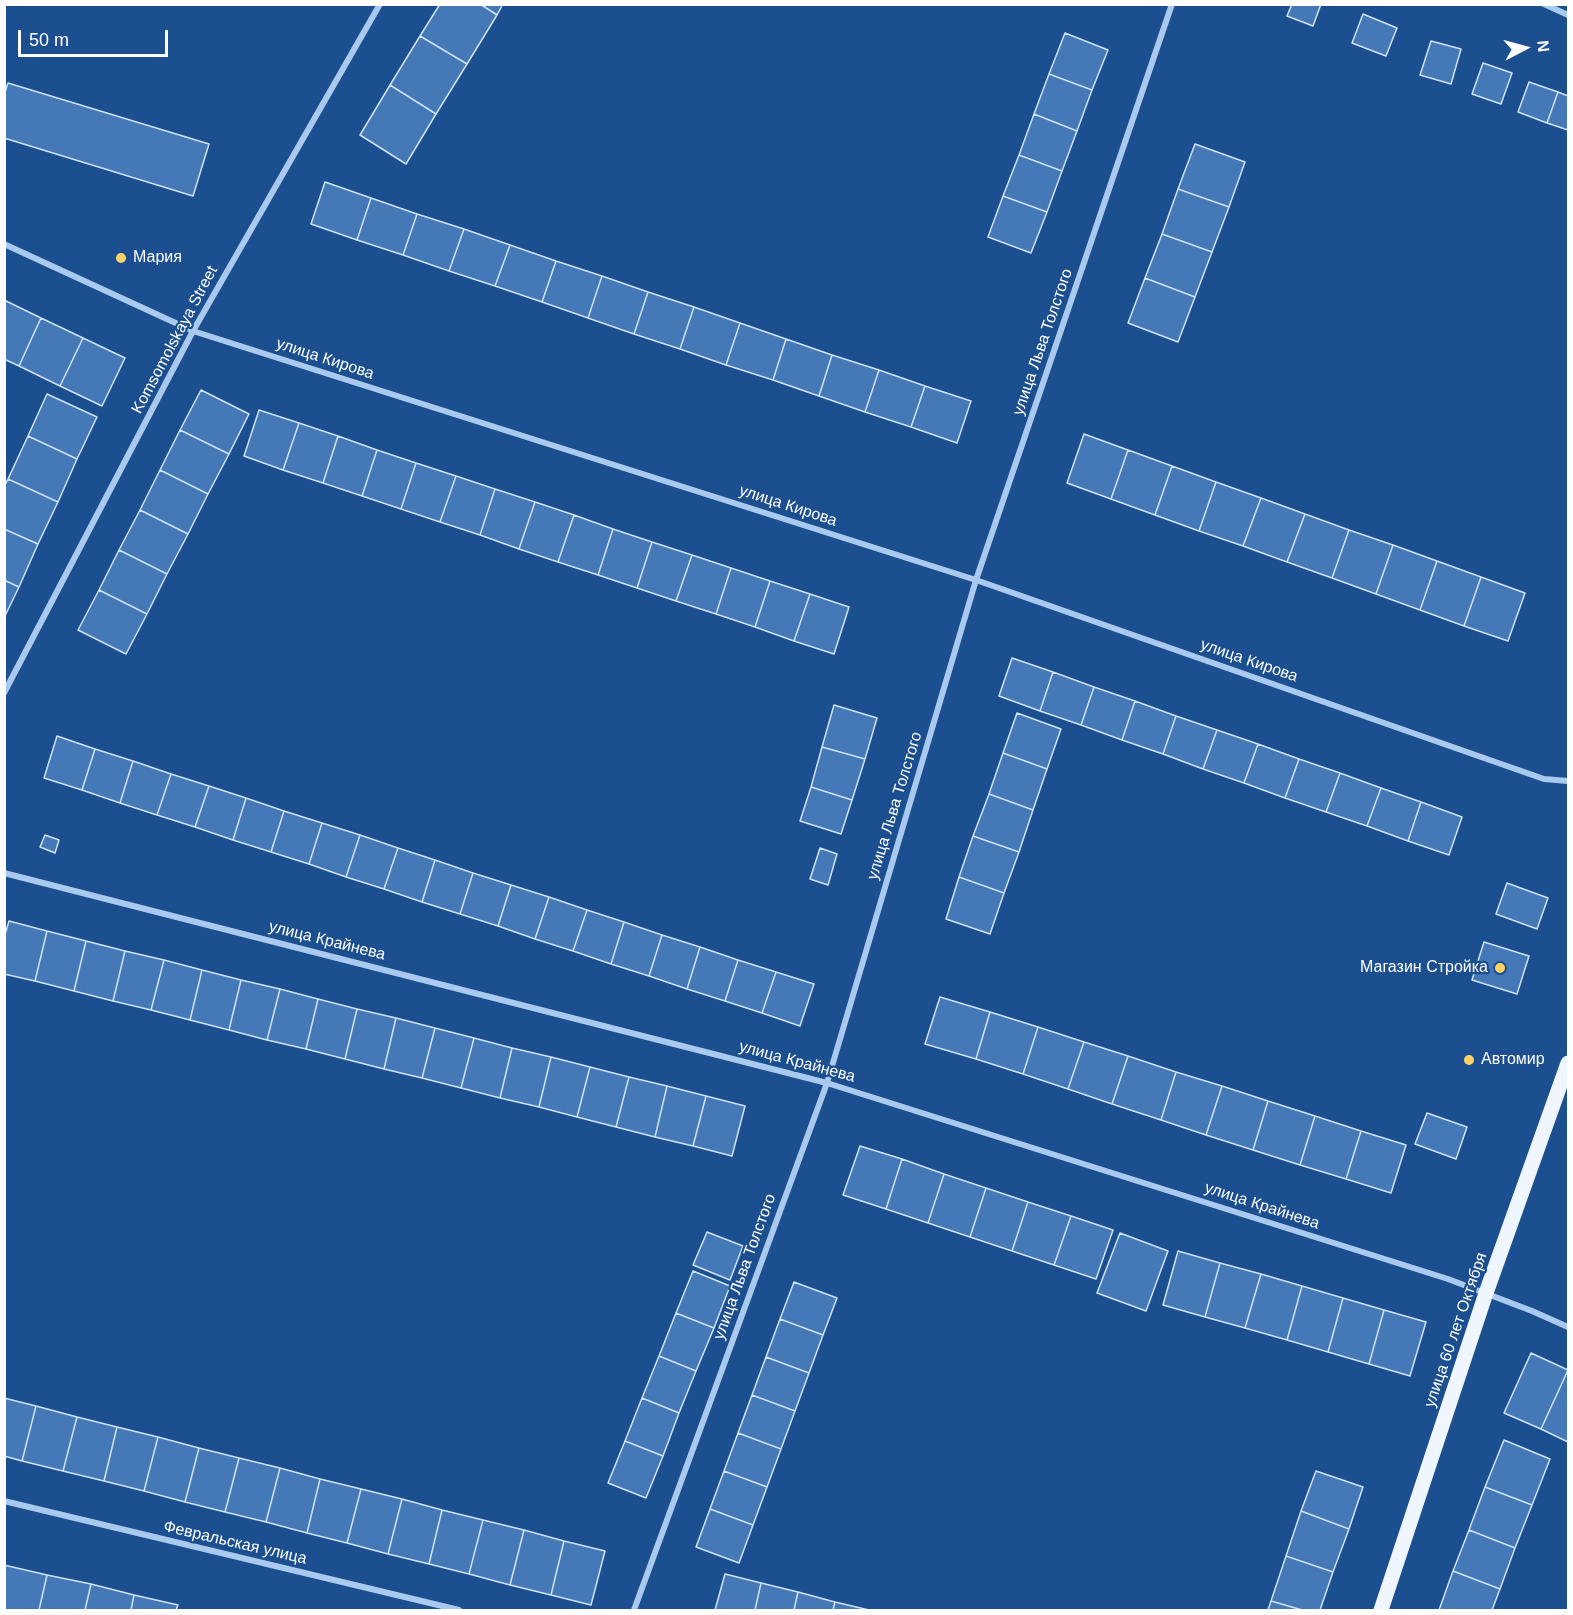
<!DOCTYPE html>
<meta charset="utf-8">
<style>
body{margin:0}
#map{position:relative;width:1573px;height:1615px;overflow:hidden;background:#1b4f8f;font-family:Helvetica,sans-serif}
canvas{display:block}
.frame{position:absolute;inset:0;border:6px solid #fff;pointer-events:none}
.north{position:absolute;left:1495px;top:18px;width:60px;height:60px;-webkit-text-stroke:4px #1b4f8f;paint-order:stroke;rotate:84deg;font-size:16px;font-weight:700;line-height:24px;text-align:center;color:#fff}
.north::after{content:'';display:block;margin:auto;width:21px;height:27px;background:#fff;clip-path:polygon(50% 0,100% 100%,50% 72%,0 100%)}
.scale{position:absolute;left:18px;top:30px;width:150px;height:27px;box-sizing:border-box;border:3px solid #fff;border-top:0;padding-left:8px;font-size:18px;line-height:21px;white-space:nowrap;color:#fff;-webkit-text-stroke:4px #1b4f8f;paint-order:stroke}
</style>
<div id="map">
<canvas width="1573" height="1615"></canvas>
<div class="frame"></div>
<div class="north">N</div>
<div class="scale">50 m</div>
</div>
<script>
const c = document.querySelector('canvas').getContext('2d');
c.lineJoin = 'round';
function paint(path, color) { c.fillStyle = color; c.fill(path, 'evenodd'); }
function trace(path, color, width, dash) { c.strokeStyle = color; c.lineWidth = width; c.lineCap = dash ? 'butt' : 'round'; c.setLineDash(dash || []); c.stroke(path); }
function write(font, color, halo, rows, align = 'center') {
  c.font = font + ' Helvetica,sans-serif'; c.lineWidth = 4.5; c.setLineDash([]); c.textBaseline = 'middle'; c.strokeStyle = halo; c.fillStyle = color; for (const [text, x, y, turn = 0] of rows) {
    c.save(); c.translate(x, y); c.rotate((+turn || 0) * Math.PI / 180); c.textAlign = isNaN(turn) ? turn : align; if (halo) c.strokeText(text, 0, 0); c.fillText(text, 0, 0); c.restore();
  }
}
const building = new Path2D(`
 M440 4H480L497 15 467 64 420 36Z
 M480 4H503L497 15Z
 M1292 4H1321L1313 26 1287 16Z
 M1363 14 1397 28 1386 56 1352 43Z
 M1065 33 1108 50 1092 90 1049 74Z
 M420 36 467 64 436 114 390 85Z
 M1431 41 1461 49 1451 84 1420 75Z
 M1483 63 1512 73 1501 104 1472 94Z
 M1049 74 1092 90 1077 131 1034 114Z
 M1529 82 1558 92 1547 123 1518 112Z
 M8 83 209 144 193 196 4 138V95Z
 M390 85 436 114 406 164 360 135Z
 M1558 92 1568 96V130L1547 123Z
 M1034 114 1077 131 1062 171 1019 155Z
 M1195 144 1245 162 1229 207 1178 189Z
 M1019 155 1062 171 1047 212 1003 196Z
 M325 182 371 198 357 240 311 224Z
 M1178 189 1229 207 1212 252 1162 234Z
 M1003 196 1047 212 1031 253 988 237Z
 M371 198 417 214 403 255 357 240Z
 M417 214 464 229 449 271 403 255Z
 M464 229 510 245 495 286 449 271Z
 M1162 234 1212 252 1195 297 1145 278Z
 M510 245 556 261 542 302 495 286Z
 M556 261 602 276 588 318 542 302Z
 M602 276 648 292 634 334 588 318Z
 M1145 278 1195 297 1178 342 1128 323Z
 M648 292 694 307 680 349 634 334Z
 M4 300 41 318 19 366 4 359Z
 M694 307 740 323 726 365 680 349Z
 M41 318 83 338 60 386 19 366Z
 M740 323 786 339 773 380 726 365Z
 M83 338 125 358 102 406 60 386Z
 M786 339 832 355 819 396 773 380Z
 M832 355 879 370 865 412 819 396Z
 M879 370 925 386 911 427 865 412Z
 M925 386 971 401 957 443 911 427Z
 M201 390 249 414 229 454 180 430Z
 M47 394 97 417 77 459 28 436Z
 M259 410 299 423 283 470 244 456Z
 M299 423 338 436 323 483 283 470Z
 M180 430 229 454 208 494 160 470Z
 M1084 434 1128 450 1111 499 1067 483Z
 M28 436 77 459 58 502 8 479Z
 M338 436 377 450 362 496 323 483Z
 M377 450 416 463 401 509 362 496Z
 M1128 450 1172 466 1155 515 1111 499Z
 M416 463 456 476 440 522 401 509Z
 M1172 466 1216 482 1199 531 1155 515Z
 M160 470 208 494 188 534 140 510Z
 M456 476 495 489 480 535 440 522Z
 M8 479 58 502 38 544 4 529V487Z
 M1216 482 1261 498 1243 546 1199 531Z
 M495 489 535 502 519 549 480 535Z
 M1261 498 1305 514 1287 562 1243 546Z
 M535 502 574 515 558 562 519 549Z
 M140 510 188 534 167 574 119 550Z
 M1305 514 1349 530 1332 578 1287 562Z
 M574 515 613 529 598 575 558 562Z
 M4 529 38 544 19 587 4 580Z
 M613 529 652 542 637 588 598 575Z
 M1349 530 1393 545 1376 594 1332 578Z
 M652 542 692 555 676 601 637 588Z
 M1393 545 1437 561 1420 610 1376 594Z
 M119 550 167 574 147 614 99 590Z
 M692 555 731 568 716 614 676 601Z
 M1437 561 1481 577 1464 626 1420 610Z
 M731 568 770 581 755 627 716 614Z
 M1481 577 1525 593 1508 641 1464 626Z
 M4 580 19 587 4 618Z
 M770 581 810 594 794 641 755 627Z
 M99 590 147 614 126 654 78 630Z
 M810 594 849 607 834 654 794 641Z
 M1012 658 1053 672 1040 711 999 696Z
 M1053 672 1094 687 1081 725 1040 711Z
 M1094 687 1135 701 1122 740 1081 725Z
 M1135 701 1176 716 1163 754 1122 740Z
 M834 705 877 718 865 759 822 747Z
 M1017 713 1061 729 1047 769 1003 753Z
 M1176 716 1217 730 1203 769 1163 754Z
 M1217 730 1258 744 1244 783 1203 769Z
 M57 736 95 749 82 790 44 778Z
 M1258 744 1299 759 1285 798 1244 783Z
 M822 747 865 759 852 800 811 787Z
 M95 749 133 761 120 803 82 790Z
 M1003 753 1047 769 1033 810 989 794Z
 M1299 759 1340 773 1326 812 1285 798Z
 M133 761 171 774 157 815 120 803Z
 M1340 773 1381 788 1367 826 1326 812Z
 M171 774 209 786 195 827 157 815Z
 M209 786 246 798 233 840 195 827Z
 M811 787 852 800 841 834 800 821Z
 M1381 788 1421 802 1408 841 1367 826Z
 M989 794 1033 810 1019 852 973 836Z
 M246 798 284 811 271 852 233 840Z
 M1421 802 1462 817 1449 855 1408 841Z
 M284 811 322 823 309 864 271 852Z
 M322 823 360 835 346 877 309 864Z
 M45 835 59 840 55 853 40 847Z
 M360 835 398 848 384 889 346 877Z
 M973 836 1019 852 1004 893 959 877Z
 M398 848 435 860 422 902 384 889Z
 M820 848 837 854 828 885 810 879Z
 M435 860 473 873 460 914 422 902Z
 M473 873 511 885 498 926 460 914Z
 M959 877 1004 893 990 934 946 919Z
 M1507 883 1548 898 1537 929 1496 914Z
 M511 885 549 897 535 939 498 926Z
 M549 897 587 910 573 951 535 939Z
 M587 910 624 922 611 964 573 951Z
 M9 921 47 931 35 981 4 974V938Z
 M624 922 662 935 649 976 611 964Z
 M47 931 86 941 74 991 35 981Z
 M662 935 700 947 687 989 649 976Z
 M86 941 125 951 113 1001 74 991Z
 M1484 942 1529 956 1517 994 1472 980Z
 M700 947 738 960 725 1001 687 989Z
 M125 951 164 960 151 1010 113 1001Z
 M164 960 202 970 190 1020 151 1010Z
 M738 960 776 972 762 1013 725 1001Z
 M202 970 241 980 229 1030 190 1020Z
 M776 972 814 984 800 1026 762 1013Z
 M241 980 280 989 267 1040 229 1030Z
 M280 989 318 999 306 1049 267 1040Z
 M940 997 990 1012 976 1059 925 1044Z
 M318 999 357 1009 345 1059 306 1049Z
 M357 1009 396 1018 384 1069 345 1059Z
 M990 1012 1038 1027 1023 1074 976 1059Z
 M396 1018 435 1028 422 1078 384 1069Z
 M1038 1027 1084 1042 1068 1089 1023 1074Z
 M435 1028 474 1038 461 1088 422 1078Z
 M474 1038 512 1048 500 1098 461 1088Z
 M1084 1042 1128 1056 1112 1104 1068 1089Z
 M512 1048 551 1057 539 1107 500 1098Z
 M1128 1056 1176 1072 1161 1120 1112 1104Z
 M551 1057 590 1067 577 1117 539 1107Z
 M590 1067 629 1077 616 1127 577 1117Z
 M1176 1072 1222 1086 1206 1135 1161 1120Z
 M629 1077 667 1086 655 1137 616 1127Z
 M667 1086 706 1096 693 1146 655 1137Z
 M1222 1086 1268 1101 1253 1150 1206 1135Z
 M706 1096 745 1106 732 1156 693 1146Z
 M1268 1101 1315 1116 1300 1165 1253 1150Z
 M1427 1113 1467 1127 1456 1159 1415 1144Z
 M1315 1116 1361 1131 1346 1179 1300 1165Z
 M1361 1131 1406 1145 1391 1193 1346 1179Z
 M860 1146 902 1159 886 1209 843 1195Z
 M902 1159 944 1174 928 1223 886 1209Z
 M944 1174 986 1188 970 1237 928 1223Z
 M986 1188 1028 1202 1012 1251 970 1237Z
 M1028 1202 1071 1216 1054 1265 1012 1251Z
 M1071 1216 1113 1230 1096 1279 1054 1265Z
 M707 1232 743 1246 730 1280 693 1265Z
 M1120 1233 1168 1251 1146 1311 1097 1293Z
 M1178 1251 1220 1263 1205 1317 1163 1305Z
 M1220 1263 1261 1274 1245 1328 1205 1317Z
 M693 1271 730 1286 714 1328 676 1313Z
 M1261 1274 1302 1286 1287 1340 1245 1328Z
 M794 1282 837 1298 823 1335 780 1319Z
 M1302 1286 1343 1298 1328 1352 1287 1340Z
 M1343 1298 1384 1310 1369 1364 1328 1352Z
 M1384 1310 1426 1322 1410 1376 1369 1364Z
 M676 1313 714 1328 696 1371 659 1356Z
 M780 1319 823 1335 809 1373 766 1357Z
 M1531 1353 1568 1370 1541 1429 1504 1413Z
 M659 1356 696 1371 679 1413 642 1398Z
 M766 1357 809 1373 795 1411 752 1395Z
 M1568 1370V1442L1541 1429Z
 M752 1395 795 1411 781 1449 738 1433Z
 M4 1398 36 1406 22 1461 4 1456Z
 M642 1398 679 1413 663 1456 625 1441Z
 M36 1406 77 1417 63 1471 22 1461Z
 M77 1417 117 1427 104 1481 63 1471Z
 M117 1427 158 1437 144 1491 104 1481Z
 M738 1433 781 1449 767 1487 724 1471Z
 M158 1437 199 1448 185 1502 144 1491Z
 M1504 1440 1550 1459 1532 1505 1485 1487Z
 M625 1441 663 1456 646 1498 608 1483Z
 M199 1448 239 1458 225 1512 185 1502Z
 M239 1458 280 1468 266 1522 225 1512Z
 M280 1468 320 1479 307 1533 266 1522Z
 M724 1471 767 1487 753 1525 710 1509Z
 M1316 1471 1363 1487 1349 1529 1301 1511Z
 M320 1479 361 1489 347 1543 307 1533Z
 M1485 1487 1532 1505 1515 1548 1469 1530Z
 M361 1489 402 1499 388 1554 347 1543Z
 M402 1499 442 1510 429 1564 388 1554Z
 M710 1509 753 1525 739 1563 696 1547Z
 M442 1510 483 1520 469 1574 429 1564Z
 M1301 1511 1349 1529 1333 1572 1286 1556Z
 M483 1520 524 1530 510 1585 469 1574Z
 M524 1530 564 1541 551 1595 510 1585Z
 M1469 1530 1515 1548 1500 1589 1453 1571Z
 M564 1541 605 1551 591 1605 551 1595Z
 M1286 1556 1333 1572 1320 1610H1302L1271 1601Z
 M4 1565 47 1575 39 1610H4Z
 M1453 1571 1500 1589 1492 1610H1439Z
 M725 1574 761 1583 755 1610H715Z
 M47 1575 91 1584 85 1610H39Z
 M761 1583 798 1592 794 1610H755Z
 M91 1584 134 1595 131 1610H85Z
 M798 1592 835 1602 833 1610H794Z
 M134 1595 178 1605 176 1610H131Z
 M1271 1601 1302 1610H1268Z
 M835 1602 869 1610H833Z`);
paint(building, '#4478b7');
trace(building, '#cfe3fa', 1.5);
trace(new Path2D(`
 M1544 4 1568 15
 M4 244 193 331 976 580 1544 779 1568 781
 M4 693 193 331 380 4
 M4 873 827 1083 1448 1279 1532 1311 1568 1327
 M4 1501 459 1610
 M634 1610 827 1083 976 580 1172 4`), '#a9c9ee', 6);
trace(new Path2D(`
 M1381 1610 1486 1293 1568 1063`), '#f0f6ff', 15);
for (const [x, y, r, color] of [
 [121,258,6,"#ffd166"],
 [1500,968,6,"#ffd166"],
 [1469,1060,6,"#ffd166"]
]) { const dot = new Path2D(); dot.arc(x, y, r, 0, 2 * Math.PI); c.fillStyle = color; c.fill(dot); trace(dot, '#1b4f8f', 2); }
write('16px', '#fff', '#1b4f8f', [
 ["Мария",133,258],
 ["Магазин Стройка",1488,968,"right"],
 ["Автомир",1481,1060]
], 'left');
write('16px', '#fff', '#1b4f8f', [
 ["Komsomolskaya Street",175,340,-62],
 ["улица Льва Толстого",1043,342,-71],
 ["улица Кирова",325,359,18],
 ["улица Кирова",788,506,18],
 ["улица Кирова",1249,661,19],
 ["улица Льва Толстого",895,806,-73],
 ["улица Крайнева",327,941,14],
 ["улица Крайнева",797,1062,15],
 ["улица Крайнева",1262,1206,18],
 ["улица Льва Толстого",745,1267,-70],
 ["улица 60 лет Октября",1456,1330,-71],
 ["Февральская улица",235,1543,13]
]);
</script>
